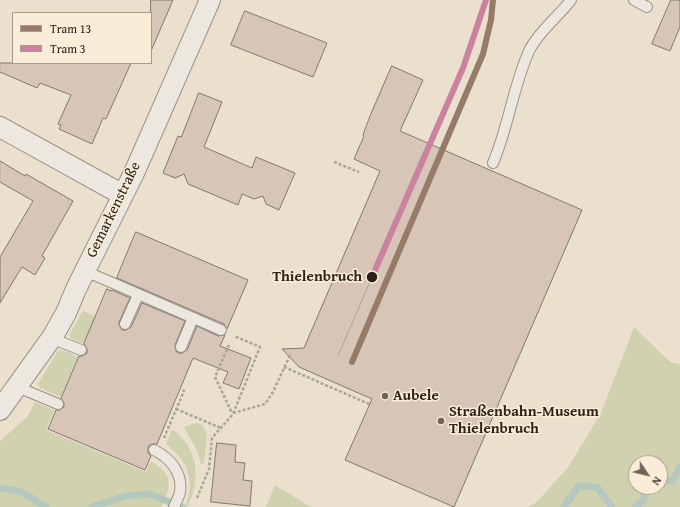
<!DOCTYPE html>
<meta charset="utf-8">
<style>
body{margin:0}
#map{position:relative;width:680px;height:507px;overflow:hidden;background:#eae0cd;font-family:"Gentium Book Plus",serif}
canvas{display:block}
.legend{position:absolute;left:12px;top:12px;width:140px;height:52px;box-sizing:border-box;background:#f9edd7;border:1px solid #a79c8c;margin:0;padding:5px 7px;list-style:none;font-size:12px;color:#2d221c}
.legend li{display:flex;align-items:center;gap:8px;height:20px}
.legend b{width:20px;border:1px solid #a79c8c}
.north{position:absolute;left:628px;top:455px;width:40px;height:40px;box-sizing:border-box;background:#f9edd7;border:1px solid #a79c8c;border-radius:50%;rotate:125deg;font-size:11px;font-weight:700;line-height:16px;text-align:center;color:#2d221c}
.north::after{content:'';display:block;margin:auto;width:14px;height:18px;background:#6f645a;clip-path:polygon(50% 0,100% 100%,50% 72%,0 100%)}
</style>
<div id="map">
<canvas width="680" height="507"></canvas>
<ul class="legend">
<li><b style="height:5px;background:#967b68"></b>Tram 13</li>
<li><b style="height:5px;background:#ca829e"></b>Tram 3</li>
</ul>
<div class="north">N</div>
</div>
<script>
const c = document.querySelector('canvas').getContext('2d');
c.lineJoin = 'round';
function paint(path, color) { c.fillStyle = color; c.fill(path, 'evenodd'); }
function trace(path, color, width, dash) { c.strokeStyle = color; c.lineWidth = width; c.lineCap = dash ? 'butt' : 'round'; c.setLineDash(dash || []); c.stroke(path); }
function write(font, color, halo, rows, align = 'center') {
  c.font = font + ' "Gentium Book Plus",serif'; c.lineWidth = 3; c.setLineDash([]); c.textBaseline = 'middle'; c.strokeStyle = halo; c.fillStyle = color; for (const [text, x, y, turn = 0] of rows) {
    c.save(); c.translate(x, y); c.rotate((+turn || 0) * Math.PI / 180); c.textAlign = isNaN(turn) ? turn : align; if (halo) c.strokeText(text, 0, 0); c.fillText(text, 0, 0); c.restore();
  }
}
paint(new Path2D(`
 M83 311 193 358 190 366 92 325 84 344 71 338 69 335Z
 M634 327 670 362 680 364V507H528L537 502 569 466 601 413ZM636 463H660V487H636Z
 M63 350 78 357 61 397 40 388 38 384 58 351Z
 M35 402 54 410 46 430 146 472 151 461C174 476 171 484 162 507H0V441L28 416Z
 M196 423 203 425 207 435 204 463 203 464H201L197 450 184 428 186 426Z
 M172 429C198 447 202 480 187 507H185V506C196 480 187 460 166 444Z
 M275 485 311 507H266Z`), '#d0d1ae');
trace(new Path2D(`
 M660 479 672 481 680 467
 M0 488 22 492 46 507
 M92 507 126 496 149 494 182 507
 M564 507 579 486 597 487 612 507
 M635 507 644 500 643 487`), '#b5c8bf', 7);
const building = new Path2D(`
 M151 0H173L151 51Z
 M671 0H680V27L670 51 652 44Z
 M245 11 327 43 313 77 231 45Z
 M0 63H131L106 119 103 118 92 144 59 129 61 125 58 124 71 95 40 83 37 88 0 72Z
 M392 66 423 80 400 131 582 210 454 507 345 460 372 399 299 367 282 349 304 348 380 171 354 159 364 136 363 135 370 116Z
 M199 93 222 102 204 147 252 168 256 157 295 173 279 210 266 204 263 196 254 199 242 194 238 205 188 184 184 174 175 178 163 173 178 136 181 137Z
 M0 161 25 176 26 174 73 201 42 256 45 258 35 275 22 267 0 303V257L33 201 0 182Z
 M136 232 248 280 227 329 224 324 117 278Z
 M107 289 111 291 112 290 130 298 119 322V325L122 330H126L131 327 142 303 185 321 175 345 176 351 178 353H182L187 350 197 326 218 336 225 335 220 346 251 358 239 389 223 383 228 372 193 358 157 444H151L148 447V453L151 456 145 470 48 429 56 410H59L64 407V403L61 398 79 356H82L87 353V349L84 344Z
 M217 443 236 445 235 462 245 463 243 480 252 481 250 506 211 502Z`);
paint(building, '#d7c5b8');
trace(building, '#7f796f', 1);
const lane = new Path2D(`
 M634 0 647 7
 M493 163C509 126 513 85 530 49 540 30 558 17 571 0
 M85 271 221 330
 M125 324 138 295
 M53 336 61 342 81 350
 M181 347 193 318
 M18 385 27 391 58 404
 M154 450C170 458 183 473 180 492 179 497 176 502 174 507`);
const street = new Path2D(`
 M0 127 123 195
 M0 410 53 336 66 313 76 289 134 173 210 0`);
trace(lane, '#999287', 12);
trace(street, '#999287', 22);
trace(new Path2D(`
 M334 162 359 172
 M229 345 215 377 232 413
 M284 367 369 404
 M176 409 221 428
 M233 413 265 404 273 392 291 353
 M164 438 184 391 180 389
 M197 498 209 469 212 438 233 414 260 347 234 336`), '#a9a49d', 2.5, [3, 2]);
trace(lane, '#ede8df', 10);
trace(street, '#ede8df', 20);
trace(new Path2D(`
 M338 356 372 277`), '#a9a49d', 1);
trace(new Path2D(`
 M352 362 483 54 491 20 493 0`), '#967b68', 6);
trace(new Path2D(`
 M372 277 463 68 486 0`), '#ca829e', 6);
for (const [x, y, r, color] of [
 [372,277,6,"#2d221c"],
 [385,396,4,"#6f645a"],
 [441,421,4,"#6f645a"]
]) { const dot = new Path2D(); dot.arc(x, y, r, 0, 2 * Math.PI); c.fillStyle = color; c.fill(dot); trace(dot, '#f9edd7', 1.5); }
write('15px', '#2d221c', '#f9edd7', [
 ["Gemarkenstraße",114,210,-64]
]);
write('bold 15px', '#2d221c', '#f9edd7', [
 ["Thielenbruch",362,277]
], 'right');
write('bold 15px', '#2d221c', '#f9edd7', [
 ["Aubele",393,396],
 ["Straßenbahn-Museum",449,412],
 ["Thielenbruch",449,429]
], 'left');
</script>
